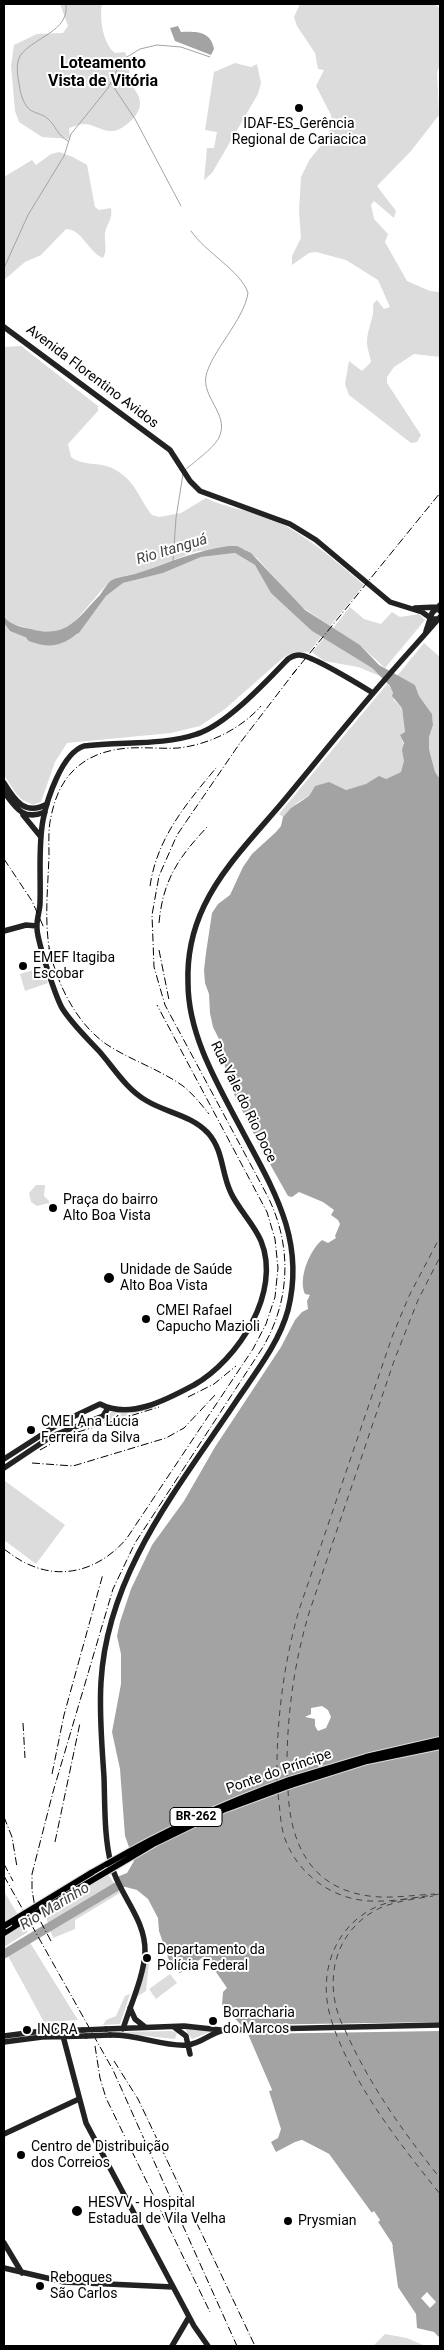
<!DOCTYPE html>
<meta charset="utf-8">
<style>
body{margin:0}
#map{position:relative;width:444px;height:2350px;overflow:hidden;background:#fff;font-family:Roboto,sans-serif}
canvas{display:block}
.frame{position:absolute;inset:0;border:5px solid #000;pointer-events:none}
</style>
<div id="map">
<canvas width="444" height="2350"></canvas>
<div class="frame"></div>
</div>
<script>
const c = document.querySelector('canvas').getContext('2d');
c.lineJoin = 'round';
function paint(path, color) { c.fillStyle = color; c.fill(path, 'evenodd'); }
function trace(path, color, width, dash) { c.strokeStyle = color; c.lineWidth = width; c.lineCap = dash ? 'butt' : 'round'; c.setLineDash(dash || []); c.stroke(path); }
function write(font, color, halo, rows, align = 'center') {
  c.font = font + ' Roboto,sans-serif'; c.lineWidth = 4; c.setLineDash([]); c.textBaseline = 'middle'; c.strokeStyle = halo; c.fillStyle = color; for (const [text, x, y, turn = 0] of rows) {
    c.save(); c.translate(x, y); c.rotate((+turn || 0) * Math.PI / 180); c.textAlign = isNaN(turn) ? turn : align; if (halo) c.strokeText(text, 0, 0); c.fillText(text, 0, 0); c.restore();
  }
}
paint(new Path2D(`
 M60 4H102C99 18 103 44 115 53L125 52C130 63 128 72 131 82 133 90 140 94 140 103 141 114 124 130 113 131 102 132 94 124 84 124 79 124 73 127 69 128L70 139 42 137 19 122 15 111 11 66 14 45 37 34 63 33 68 26Z
 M300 4H433L440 8V64L437 72 439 115 411 151 377 186 396 211 394 218 374 201 371 205 374 219 388 234 385 242 407 281 430 291 440 292V357L414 354 394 367 387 377V383L421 435 417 442 411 443 349 395 345 384 349 361 362 371 371 362C370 356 367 348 367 342 367 328 375 318 373 304L377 300 384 309 390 307 378 280 346 260 316 252 309 253 292 265V256L301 238 299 211 301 177 310 159 325 141 332 125 331 115 316 86 324 70 318 69 315 53 297 26 294 17Z
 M235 63 251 67 257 64 261 83 258 94 212 173 204 180 207 148H214L217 132 205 130 214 72Z
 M59 152 73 157 87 165 95 207 99 210 111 208C113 219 107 223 105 233 104 242 108 250 103 258 89 253 82 229 66 229L41 255 25 262 4 280V177L32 160 36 165 51 154Z
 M21 346 98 406V411L68 444 71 457C82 466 99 462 112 468 136 480 137 496 152 515L159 517 181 513 206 498C226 508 248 510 269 518 305 533 334 560 364 585L330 626 299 605 257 558 244 549 197 551 139 573 119 577 107 584 71 626 56 632 38 631 13 624 5 619 4 347Z
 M235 553 255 565 312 631 321 637 309 652H295L284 657 225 709 200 726 171 733 67 743 55 762 41 802 33 805 21 799 15 792 4 775V623L10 631 79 633 106 596 123 583 163 573 201 557Z
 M350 607 364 619 381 624 392 612 400 617 419 614 425 620 385 668 360 645 333 628Z
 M324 638 372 668 380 676 358 667 324 661 312 652Z
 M424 643 440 657V779L435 772 429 749V737L433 725 432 714 419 696 415 685 397 676Z
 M387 684 392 689 394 700 402 708 405 732 400 735C406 746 406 761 401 772L386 779 346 790 329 783 315 786 309 796 298 802 283 817 279 814Z
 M43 967 48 983 25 991 20 974Z
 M36 1185H45L44 1196 49 1201V1203L37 1206 31 1202 29 1193Z
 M153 1407 154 1408 102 1422 111 1412Z
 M5 1481 65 1525 36 1564 4 1540Z
 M108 1874 120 1893 75 1920V1929L53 1938 44 1912Z
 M4 1891 28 1932 4 1947Z
 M29 1941 78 2020 44 2022 7 1954Z
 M150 1953 146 1991 135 1998 147 1955Z
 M170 1974 177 1983 156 1999 149 1989Z
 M130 1994 120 2024 103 2025 106 2020 116 2016 125 1996Z
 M184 2028 212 2031 192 2039Z
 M172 2031 177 2033 175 2039 109 2032Z
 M385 2334 407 2338 425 2346H375L374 2345Z`), '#dcdcdc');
paint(new Path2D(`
 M178 26 181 32C196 31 211 31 214 49L211 55 175 41 170 28Z
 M229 546H237L251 553 305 610 360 645 379 665 415 685 419 696 432 714 433 725 429 737V749L435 772 440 779V2338L434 2332 417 2328 416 2314 398 2287 392 2243 378 2222 380 2220 372 2213 329 2154 302 2140 295 2142 276 2152 271 2142 278 2138 281 2129 269 2091 272 2090 244 2028 222 2005 223 1992 227 1988 205 1956 180 1973 171 1966 159 1931 158 1918 148 1899 137 1890 122 1886 117 1877 127 1873 134 1861 125 1836 120 1769 112 1732 121 1684V1654L117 1636 120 1622 131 1589 152 1545 184 1501 215 1447 281 1347 295 1320 302 1312 308 1309 307 1301 310 1295 305 1294C298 1279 309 1251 322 1240L328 1243 336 1238 335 1236 340 1224 338 1220 331 1215 334 1210 323 1202 299 1192 292 1197 288 1196 262 1150 228 1082 220 1041 213 1027 210 1013 209 994 205 983 204 970 206 953 212 913 218 904 230 895 243 867 252 854 276 832 281 826 283 817 291 808 309 796 315 786 329 782 346 790 366 784 379 776 386 779 401 772 404 761 402 750 404 743 400 735 405 732 402 708 392 696 393 693 390 686 372 668 312 631 271 593 255 565 235 553 201 557 163 573 123 583 106 596 79 633 60 640 35 641 10 631 4 623V617C11 625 21 627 31 629 68 639 77 618 100 595 104 590 106 584 112 580 120 576 129 576 138 573 168 563 197 550 229 546ZM322 1706 328 1710 331 1717 326 1728 318 1731 315 1726V1719L305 1717 311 1714V1708Z`), '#a3a3a3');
paint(new Path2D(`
 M440 2022V2031L248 2034 272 2090 269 2091 240 2025Z
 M302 2140 329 2154 371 2213 374 2211 380 2220 378 2222 393 2246 391 2247 375 2223 377 2219 373 2215H369L328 2156 299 2141Z
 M427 2292 436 2302 430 2308 421 2298Z`), '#fff');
trace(new Path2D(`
 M66 4C70 32 33 37 20 56 16 64 17 74 19 83 20 91 22 101 28 108 34 114 42 113 48 119 56 126 57 135 68 141
 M111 83 135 119 181 206
 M4 268 28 215 64 156 71 134 108 88 122 60 140 49 157 45 181 47 210 57
 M185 470C194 462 217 446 220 435 228 414 202 397 206 376 211 352 244 320 248 293 241 271 206 253 191 231
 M173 561 176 518 183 474`), '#a3a3a3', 1);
trace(new Path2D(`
 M31 637C47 643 58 643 72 632
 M4 1954 121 1884`), '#a3a3a3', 9);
trace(new Path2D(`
 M287 1779C286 1722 293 1667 309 1613L394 1361 418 1300 440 1257
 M277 1782C276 1724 283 1666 299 1610L392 1337 409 1296 440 1237
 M288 1790C290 1843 310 1888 369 1896 390 1899 413 1895 435 1894
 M278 1794C280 1808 280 1822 284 1836 296 1873 332 1900 371 1901 394 1902 418 1897 440 1894
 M342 2024C323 1981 334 1930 380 1908 396 1901 415 1899 433 1896
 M333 2025C316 1979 331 1927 378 1906 391 1901 406 1899 420 1897
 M345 2030C369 2084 403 2132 440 2178
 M335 2031C358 2091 400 2144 440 2194`), '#444', 1, [6, 5]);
const primary = new Path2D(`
 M289 1780 366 1757 440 1740
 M291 1785 367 1761 440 1746
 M91 1873 107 1864
 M4 1933 15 1926`);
trace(primary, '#dbdbdb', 8);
trace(new Path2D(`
 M4 327 170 450 190 481 200 491 290 524 316 540 390 602 422 612 432 619H438
 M415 608 437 607 440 611
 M426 631 432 613 440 605
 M4 783C15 801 25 816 47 804
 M4 792C16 808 23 821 45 812
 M23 815 41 837
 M4 931 26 925 37 926
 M4 1459 60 1423 100 1404C130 1420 168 1399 194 1385 238 1360 282 1292 261 1241 254 1224 239 1210 231 1193 221 1173 224 1151 208 1133 191 1115 167 1113 147 1101 126 1089 114 1068 99 1051 86 1037 72 1024 62 1008 55 995 38 943 37 929 36 920 40 911 40 903 41 876 38 847 43 820 47 799 62 753 84 746 121 741 162 746 197 734 226 725 267 681 288 659 291 657 295 655 299 655 311 655 360 685 373 693
 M4 1468 52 1436 103 1416 108 1408
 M130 2008 135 2019 145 2027
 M174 2027 186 2036 190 2054
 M106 2029 184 2026 221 2030
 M123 2029C130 2006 144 1976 145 1952 146 1919 119 1895 111 1864 104 1836 105 1806 104 1777 102 1746 99 1714 101 1682 107 1573 179 1487 237 1400 256 1372 279 1343 288 1310 305 1243 276 1194 246 1138 221 1090 188 1038 188 983 187 957 193 929 204 906 222 868 254 836 281 804 316 762 351 718 388 676 405 656 423 637 440 617
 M110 2035C137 2034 164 2047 187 2045 201 2044 210 2033 224 2030L440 2025
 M4 2036 42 2031 83 2030
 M63 2036 86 2123 194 2326 208 2346
 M4 2042 42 2037 86 2036
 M4 2134 79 2099
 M4 2243 22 2273
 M4 2268 64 2282 173 2287
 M172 2346 189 2317`), '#222', 5.5);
trace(primary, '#000', 6);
trace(new Path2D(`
 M292 675 440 493
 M4 859 32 901 44 928
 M150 886C157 838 186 804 216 768
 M159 923C163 879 179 857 208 826
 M49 948C57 983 75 1022 106 1044 130 1060 159 1069 183 1086 193 1094 201 1104 209 1114
 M159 950 169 1000
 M50 953C44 921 48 888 49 855 49 842 48 829 51 817 59 774 85 751 129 748 145 747 162 749 178 748 208 745 241 729 261 706
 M188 1397 214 1384 236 1366
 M40 1450 65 1436 159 1407
 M32 1463 73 1466 166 1438 184 1428 216 1394
 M4 1549C12 1555 20 1561 30 1565 66 1581 103 1567 127 1538L253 1349 266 1324 275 1297 278 1268 275 1239 267 1212 157 1005
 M23 1723 25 1758
 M52 1774 64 1715 103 1574
 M4 1817 12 1837 17 1867
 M55 1842 80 1723
 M4 1864 13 1881
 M4 1876 113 2070 237 2346
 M51 1941 36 1913 32 1890V1874L53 1792 113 1589 135 1543 263 1347C291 1299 292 1244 267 1195L165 1005 154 967 152 915 159 876 177 835 240 743 296 670
 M95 2046 100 2078 106 2098 210 2312
 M114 2061 138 2099 255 2346`), '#000', 1, [8, 2.5, 1, 2.5]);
const primaryBridge = new Path2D(`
 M107 1864C166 1830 225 1803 289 1780
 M4 1926 91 1873
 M15 1926 155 1843 223 1810 291 1785`);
trace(primaryBridge, '#dbdbdb', 8, []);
trace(new Path2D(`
 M83 2030 106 2029
 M86 2036 110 2035`), '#222', 5.5);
trace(primaryBridge, '#000', 6);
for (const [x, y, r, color] of [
 [299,108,5,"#000"],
 [23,966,5,"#000"],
 [53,1208,5,"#000"],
 [109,1278,6,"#000"],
 [146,1319,5,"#000"],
 [31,1430,5,"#000"],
 [147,1958,5,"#000"],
 [213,2021,5,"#000"],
 [27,2030,5,"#000"],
 [21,2155,5,"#000"],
 [77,2211,6,"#000"],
 [288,2221,5,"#000"],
 [40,2286,5,"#000"]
]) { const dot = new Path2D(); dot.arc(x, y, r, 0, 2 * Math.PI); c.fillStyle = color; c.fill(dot); trace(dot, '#fff', 2); }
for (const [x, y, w] of [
 [196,1817,52]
]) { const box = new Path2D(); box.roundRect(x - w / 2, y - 9.5, w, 19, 4); c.fillStyle = '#fff'; c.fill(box); trace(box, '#000', 1); }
write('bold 12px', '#000', null, [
 ["BR-262",196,1817]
]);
write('14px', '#000', '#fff', [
 ["IDAF-ES_Gerência",299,124,"center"],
 ["Regional de Cariacica",299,140,"center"],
 ["EMEF Itagiba",33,958],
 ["Escobar",33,974],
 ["Praça do bairro",63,1200],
 ["Alto Boa Vista",63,1216],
 ["Unidade de Saúde",120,1270],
 ["Alto Boa Vista",120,1286],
 ["CMEI Rafael",156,1311],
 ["Capucho Mazioli",156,1327],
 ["CMEI Ana Lúcia",41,1422],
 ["Ferreira da Silva",41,1438],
 ["Departamento da",157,1950],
 ["Polícia Federal",157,1966],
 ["Borracharia",223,2013],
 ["do Marcos",223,2029],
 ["INCRA",37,2030],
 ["Centro de Distribuição",31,2147],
 ["dos Correios",31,2163],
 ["HESVV - Hospital",88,2203],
 ["Estadual de Vila Velha",88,2219],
 ["Prysmian",298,2221],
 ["Reboques",50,2278],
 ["São Carlos",50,2294]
], 'left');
write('14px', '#000', '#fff', [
 ["Avenida Florentino Avidos",92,377,37],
 ["Rua Vale do Rio Doce",243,1102,64],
 ["Ponte do Príncipe",279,1772,-19]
]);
write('italic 15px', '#444', '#fff', [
 ["Rio Itanguá",172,550,-17],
 ["Rio Marinho",55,1907,-31]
]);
write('bold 16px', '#000', '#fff', [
 ["Loteamento",103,64],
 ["Vista de Vitória",103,82]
]);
</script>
